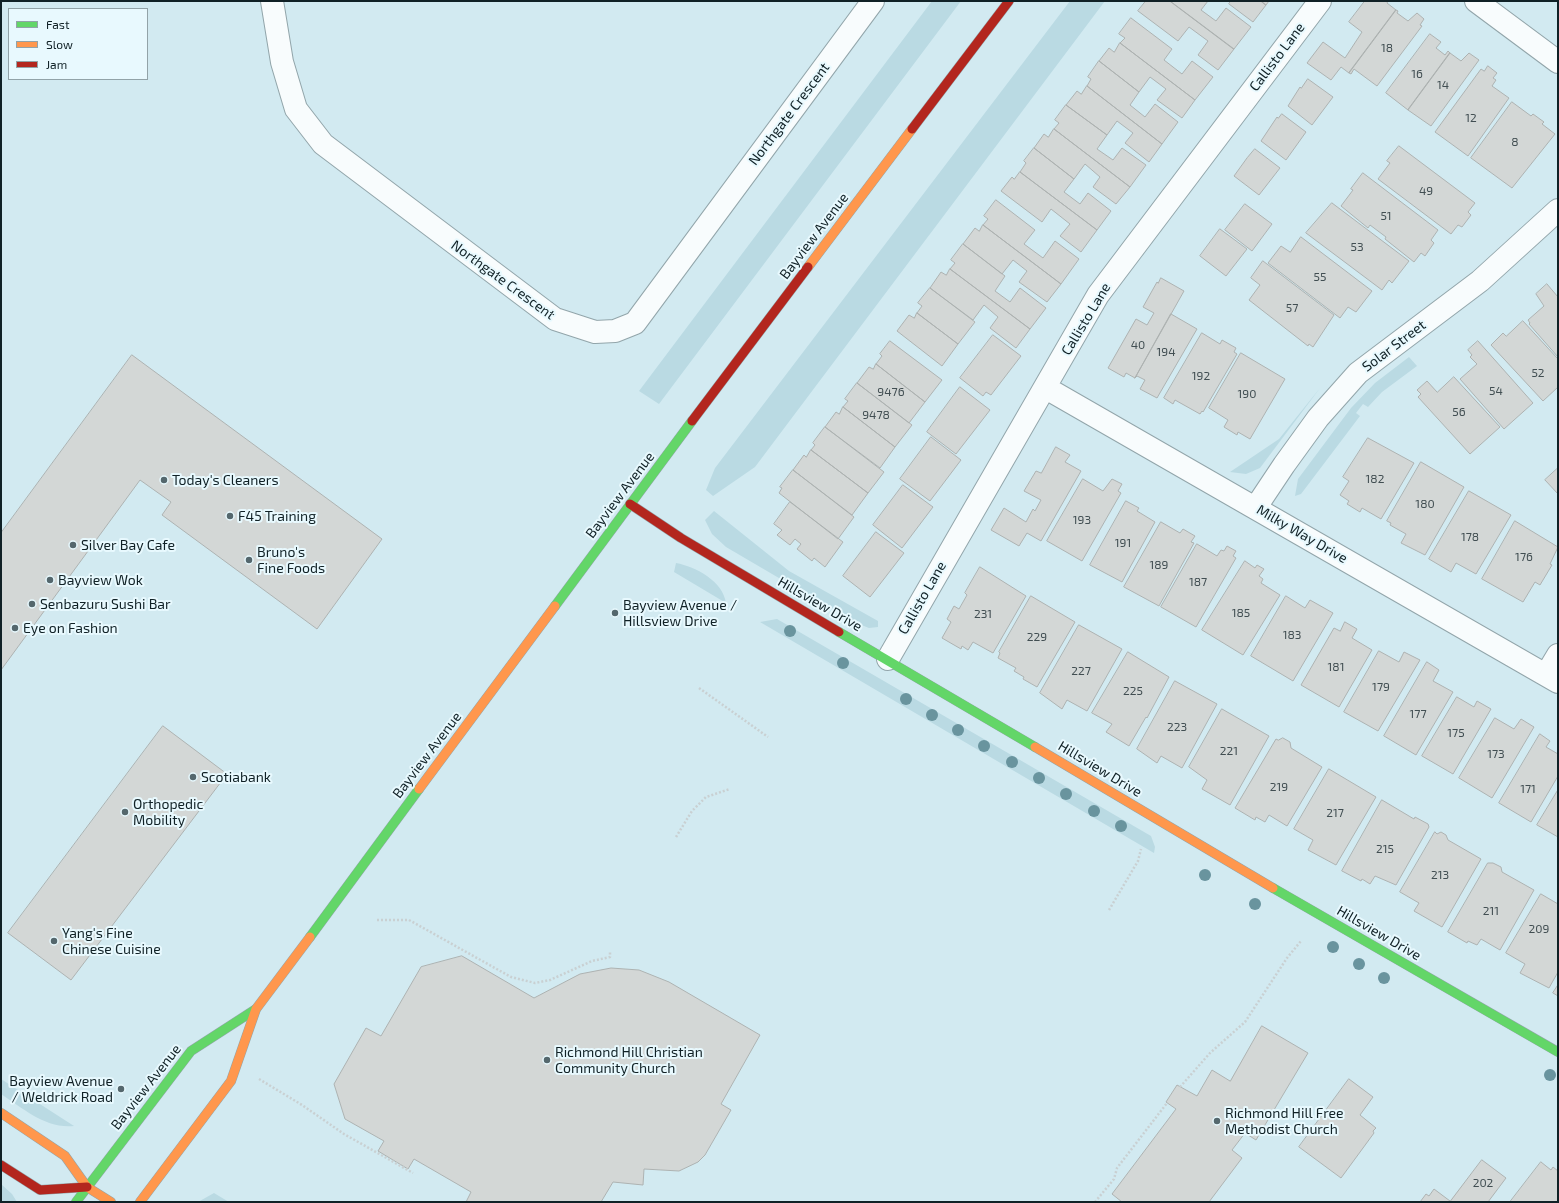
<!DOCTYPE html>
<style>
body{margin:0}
#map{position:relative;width:1559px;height:1203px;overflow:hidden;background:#d2eaf1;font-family:"Exo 2",sans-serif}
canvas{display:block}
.frame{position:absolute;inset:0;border:2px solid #102126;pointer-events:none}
.legend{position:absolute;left:8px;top:8px;width:140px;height:72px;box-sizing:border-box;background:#e8f9fe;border:1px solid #92a3a8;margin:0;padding:5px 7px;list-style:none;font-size:12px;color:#102126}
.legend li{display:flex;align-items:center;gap:8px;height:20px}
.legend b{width:20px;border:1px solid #92a3a8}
</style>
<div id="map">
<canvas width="1559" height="1203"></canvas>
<div class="frame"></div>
<ul class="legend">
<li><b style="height:5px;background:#63d668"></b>Fast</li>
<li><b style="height:5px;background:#ff974d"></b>Slow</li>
<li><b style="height:5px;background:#b3261e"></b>Jam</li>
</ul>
</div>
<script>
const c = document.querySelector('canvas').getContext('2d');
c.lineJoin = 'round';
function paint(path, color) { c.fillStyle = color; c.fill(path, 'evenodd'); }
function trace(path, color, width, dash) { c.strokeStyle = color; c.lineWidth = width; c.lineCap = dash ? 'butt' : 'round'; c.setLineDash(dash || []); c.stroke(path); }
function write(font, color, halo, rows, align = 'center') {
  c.font = font + ' "Exo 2",sans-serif'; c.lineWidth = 4; c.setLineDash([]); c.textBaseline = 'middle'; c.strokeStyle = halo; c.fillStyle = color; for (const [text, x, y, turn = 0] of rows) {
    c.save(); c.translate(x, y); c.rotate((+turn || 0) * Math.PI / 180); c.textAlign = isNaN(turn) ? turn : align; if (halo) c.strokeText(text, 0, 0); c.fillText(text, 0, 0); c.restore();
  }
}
paint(new Path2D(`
 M932 1H961L659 404 639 391Z
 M1070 1H1105L755 467 713 496 706 490 715 468Z
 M1409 357 1417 366 1382 392 1368 407 1363 404 1356 413 1360 416 1301 494 1295 496 1298 479 1351 408 1375 383Z
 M1320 388 1260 468 1246 474 1230 472 1279 439Z
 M714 511 789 571 878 621V627L869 628 854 622 726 547 712 534 705 520Z
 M676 563C696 567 723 581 726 603L674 572Z
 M777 619 1151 836 1155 847 1154 853 760 622Z
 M1 1079 74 1126C46 1129 24 1109 1 1094Z
 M1 1184 12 1194 17 1202H5L1 1200Z
 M214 1193 229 1202H198Z`), '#badae3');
const building = new Path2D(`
 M1146 1H1170L1234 49 1218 70 1198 55 1208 41 1189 27 1178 41 1138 11Z
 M1170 1H1208L1201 10 1216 21 1226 8 1251 27 1234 49Z
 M1231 1H1261L1266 5 1253 22 1229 4Z
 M1261 1H1269L1266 5Z
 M1365 1H1388L1387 3 1396 10 1349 73 1341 67 1331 80 1307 63 1323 42 1345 58 1362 32 1349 22Z
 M1396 10 1398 11 1397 13 1408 21 1417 13 1424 19 1420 25 1422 26 1377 86 1354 69 1351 74 1349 73Z
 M1131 18 1172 49 1164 60 1182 74 1192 61 1213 77 1195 100 1120 43 1125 38 1119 34Z
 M1430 34 1441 42 1436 48 1445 55 1448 51 1450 53 1408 110 1386 93Z
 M1120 43 1195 100 1182 118 1157 100 1166 89 1150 77 1139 92 1099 61 1109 48 1114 52Z
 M1450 53 1461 61 1469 53 1479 60 1431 126 1408 110Z
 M1099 61 1139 92 1130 105 1145 117 1155 104 1178 122 1162 144 1087 86 1091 79 1088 77Z
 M1488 66 1497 73 1493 78 1496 80 1492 86 1509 98 1468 156 1435 132 1481 69 1484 71Z
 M1308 79 1333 97 1312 125 1288 106 1300 87 1301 88Z
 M1087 86 1162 144 1149 162 1125 143 1133 133 1117 121 1107 135 1066 105 1077 91 1081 94Z
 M1512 102 1531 116 1533 114 1544 122 1542 124 1555 134 1512 188 1471 158Z
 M1066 105 1107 135 1097 149 1113 160 1122 148 1146 165 1130 187 1054 129 1059 123 1055 120Z
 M1282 114 1306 132 1286 160 1261 141 1277 117 1278 118Z
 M1054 129 1130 187 1116 204 1093 187 1100 177 1085 164 1074 179 1034 148 1044 134 1048 137Z
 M1399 146 1475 203 1468 212 1471 215 1462 227 1458 225 1451 234 1378 179 1390 163 1387 161Z
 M1034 148 1074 179 1064 192 1080 204 1088 193 1111 211 1097 230 1020 172 1026 163 1024 161Z
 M1255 149 1280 168 1259 195 1234 176 1247 158Z
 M1020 172 1097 230 1081 252 1060 236 1070 224 1051 209 1042 222 1001 191 1012 177 1014 179Z
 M1363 173 1438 230 1431 240 1434 243 1425 256 1421 253 1414 262 1385 239 1386 237 1370 225 1368 228 1341 206 1353 190 1351 189Z
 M996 200 1035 230 1024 244 1043 258 1055 241 1079 259 1061 284 983 225 988 219 984 216Z
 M1332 203 1409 261 1392 283 1389 280 1382 290 1306 233Z
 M1245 204 1272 224 1252 251 1225 230Z
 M983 225 1061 284 1047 302 1019 282 1027 271 1013 260 1002 274 963 244 975 228 979 231Z
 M1220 229 1247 249 1226 276 1200 256Z
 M1301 237 1372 291 1356 312 1348 307 1340 318 1268 263 1281 246 1290 252Z
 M963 244 1005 276 995 291 1010 302 1020 288 1046 308 1030 329 950 269 955 263 951 260Z
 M1263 261 1334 315 1313 347 1309 344 1308 346 1249 300 1260 285 1251 278Z
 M950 269 1030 329 1016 348 990 328 998 317 984 305 973 320 930 288 941 272 946 275Z
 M1161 278 1184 291 1135 378 1126 373 1124 377 1108 368 1136 319 1147 325 1154 313 1143 307 1157 282 1158 283Z
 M1547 284 1558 297V357L1529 324 1530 323 1528 320 1544 306 1536 294Z
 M930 288 975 322 958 344 917 313 922 306 918 303Z
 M917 313 958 344 942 366 897 331 909 315 914 318Z
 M1171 314 1197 329 1157 398 1140 389 1145 380 1137 376 1135 378Z
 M1523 321 1558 359V387L1543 401 1491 345 1503 333 1506 336Z
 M1202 333 1220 344 1222 340 1236 348 1234 352 1237 354 1203 412 1202 411 1200 414 1175 400 1173 404 1164 398Z
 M993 335 1021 356 991 395 986 392 983 396 960 378Z
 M890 341 942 380 925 402 876 364 882 356 880 354Z
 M1478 341 1533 403 1504 429 1460 379 1477 364 1470 357 1472 355 1468 350Z
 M1241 353 1285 379 1250 439 1238 432 1237 435 1224 427 1228 420 1209 408Z
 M132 355 382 539 317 629 162 515 171 502 140 480 1 670V533Z
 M876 364 925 402 909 423 857 383 869 367 873 369Z
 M1454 377 1500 427 1470 454 1418 397 1421 394 1417 390 1427 381 1437 392Z
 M857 383 912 425 895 447 843 407 848 401 845 399Z
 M960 387 990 410 956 454 927 432Z
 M843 407 895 447 880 468 825 427 836 412 839 414Z
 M825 427 884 472 868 493 811 450 815 445 813 443Z
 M931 437 961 460 930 501 900 479Z
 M1368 438 1414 463 1381 519 1362 508 1360 512 1347 504 1349 501 1340 495 1349 481 1343 477Z
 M1056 447 1070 455 1065 462 1081 471 1041 541 1027 533 1019 546 991 530 1004 508 1026 522 1033 509 1035 511 1041 500 1024 491 1036 471 1041 473Z
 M811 450 868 493 852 515 793 470 804 455 806 457Z
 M1421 462 1464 487 1425 555 1401 543 1406 534 1390 525 1391 523 1387 521Z
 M1558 468V494L1545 480Z
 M793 470 854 517 838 539 779 493 782 488 780 487Z
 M1083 479 1103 491 1112 479 1122 484 1118 491 1121 493 1082 561 1047 541Z
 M903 485 933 507 902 548 873 525Z
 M1469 491 1511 515 1476 574 1456 563 1451 572 1429 559Z
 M1126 501 1139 508 1137 511 1155 522 1122 582 1090 565Z
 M790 502 843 542 825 567 814 558 812 561 797 549 801 544 795 539 790 545 777 535 782 530 774 524Z
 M1515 521 1558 547 1550 564 1552 565 1540 585 1535 582 1523 602 1482 579Z
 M1161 522 1180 533 1183 529 1195 536 1191 542 1194 543 1159 606 1124 587Z
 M876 532 904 553 870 597 843 576Z
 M1197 544 1217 556 1221 550 1224 551 1227 546 1236 551 1233 556 1236 558 1196 627 1161 607Z
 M1245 561 1255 568 1257 565 1264 569 1259 576 1263 579 1261 583 1280 595 1243 655 1202 630Z
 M980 567 1026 596 993 653 973 642 968 650 962 646 961 649 942 638 951 622 947 619 954 606 959 609 967 595 965 593Z
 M1031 596 1075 622 1037 687 1023 679 1024 677 1014 671 1016 668 998 658 1000 653 999 652Z
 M1286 596 1305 608 1310 600 1333 613 1293 681 1251 656Z
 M1345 622 1357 629 1352 638 1372 650 1339 707 1301 685 1334 628 1340 631Z
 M1079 625 1122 649 1087 711 1067 700 1062 709 1040 693Z
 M1379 651 1399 662 1404 652 1420 660 1378 731 1344 712Z
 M1128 652 1169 677 1147 718 1146 717 1129 746 1106 732 1112 724 1092 713Z
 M1427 662 1439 670 1433 681 1453 692 1416 755 1384 736Z
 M1175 681 1217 704 1182 768 1161 756 1157 763 1137 749Z
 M1457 697 1474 707 1477 701 1491 709 1453 774 1422 756Z
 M1222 709 1269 736 1230 805 1202 789 1207 780 1189 767Z
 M1495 718 1514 729 1521 719 1534 727 1492 798 1459 778Z
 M163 726 227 774 71 980 8 933Z
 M1540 734 1550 741 1546 747 1558 754V776L1531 822 1499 803Z
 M1283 738 1290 742 1291 748 1322 767 1287 826 1269 815 1265 822 1256 817 1255 820 1235 808 1276 739 1278 740Z
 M1329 769 1376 797 1336 865 1308 850 1313 840 1294 829Z
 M1558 790V837L1537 825Z
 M1382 800 1414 819 1415 817 1428 824 1429 827 1396 885 1375 876 1370 884 1362 879 1361 881 1342 871Z
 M1435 832 1437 834 1441 832 1446 835 1448 840 1481 859 1442 927 1414 911 1419 903 1400 892Z
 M1488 863H1493L1501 867 1502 872 1534 890 1500 950 1481 939 1477 945 1468 941 1467 943 1448 932Z
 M1541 894 1558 904V972L1549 988 1520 973 1525 964 1506 953Z
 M462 956 534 998 580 974 611 968 639 970 669 982 760 1035 721 1104 731 1110 705 1155 698 1162 679 1171 644 1169 643 1185 613 1182 601 1202H466L471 1192 414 1159 408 1169 378 1151 384 1141 345 1119 334 1084 366 1028 381 1036 421 967Z
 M1558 985V996L1553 993Z
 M1262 1026 1308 1053 1256 1140 1245 1133 1232 1150 1242 1158 1209 1202H1122L1112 1194 1176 1109 1166 1102 1177 1085 1197 1096 1212 1070 1230 1081Z
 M1349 1079 1373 1097 1360 1115 1376 1128 1373 1131 1374 1133 1341 1178 1299 1147Z
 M1482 1160 1506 1178 1488 1202H1420L1426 1194 1429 1196 1434 1189 1450 1201Z
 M1541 1162 1551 1170 1553 1167 1558 1171V1202H1510Z`);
paint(building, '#d3d7d6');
trace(building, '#adb2b1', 1);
const street = new Path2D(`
 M272 1 282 62 296 109 323 144 555 319 595 332 615 331 635 323 873 1
 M1476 1 1558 62
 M1046 388 1558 682
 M1256 507 1284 465 1318 418 1358 373 1480 281 1558 210
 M888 659 1098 295 1320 1
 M1546 675 1558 655`);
const fast = new Path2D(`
 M555 606 692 421
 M839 632 1035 747
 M1273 888 1558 1052
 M310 937 419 789
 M76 1202 191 1051 256 1009`);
const slow = new Path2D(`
 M808 267 912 129
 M1035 747 1273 888
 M419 789 555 606
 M1 1113 65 1156 87 1187 111 1202
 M140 1202 231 1081 256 1009 310 937`);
const jam = new Path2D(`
 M912 129 1009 1
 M692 421 808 267
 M630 504 681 538 839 632
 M1 1165 40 1190 87 1187`);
trace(street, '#92a5aa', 24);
trace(fast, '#92a5aa', 10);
trace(slow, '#92a5aa', 10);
trace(jam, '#92a5aa', 10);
trace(new Path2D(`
 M699 688 768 737
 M676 837 692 811 706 797 730 789
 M1109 910 1138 861 1141 849
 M377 920H409L511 977 535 983 550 980 592 961 610 957V951
 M259 1079 302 1105 344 1134 413 1173
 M1180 1087 1210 1053 1245 1022 1287 958 1301 941
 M1095 1202 1114 1179 1117 1168 1167 1103`), '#c9d0d2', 2.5, [2, 2]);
trace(street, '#f8fcfd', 22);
trace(fast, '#63d668', 9);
trace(slow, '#ff974d', 9);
trace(jam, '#b3261e', 9);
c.fillStyle = '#69949e';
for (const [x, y] of [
 [790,631],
 [843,663],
 [906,699],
 [932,715],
 [958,730],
 [984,746],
 [1012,762],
 [1039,778],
 [1066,794],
 [1094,811],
 [1121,826],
 [1205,875],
 [1255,904],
 [1333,947],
 [1359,964],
 [1384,978],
 [1550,1075]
]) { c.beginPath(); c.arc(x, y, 6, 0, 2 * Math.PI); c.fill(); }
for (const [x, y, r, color] of [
 [164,480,4,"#54676d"],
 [230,516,4,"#54676d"],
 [73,545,4,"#54676d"],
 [249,560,4,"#54676d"],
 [50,580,4,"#54676d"],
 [32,604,4,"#54676d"],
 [615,613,4,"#54676d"],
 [15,628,4,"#54676d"],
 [193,777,4,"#54676d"],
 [125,812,4,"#54676d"],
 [54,941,4,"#54676d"],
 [547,1060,4,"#54676d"],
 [121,1089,4,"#54676d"],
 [1217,1121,4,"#54676d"]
]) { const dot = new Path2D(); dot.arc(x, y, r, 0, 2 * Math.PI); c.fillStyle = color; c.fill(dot); trace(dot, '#e8f9fe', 1.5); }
write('12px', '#414e52', null, [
 ["18",1387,48],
 ["16",1417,74],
 ["14",1443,85],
 ["12",1471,118],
 ["8",1515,142],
 ["49",1426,191],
 ["51",1386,216],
 ["53",1357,247],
 ["55",1320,277],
 ["57",1292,308],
 ["40",1138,345],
 ["194",1166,352],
 ["52",1538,373],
 ["192",1201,376],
 ["54",1496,391],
 ["9476",891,392],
 ["190",1247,394],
 ["56",1459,412],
 ["9478",876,415],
 ["182",1375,479],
 ["180",1425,504],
 ["193",1082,520],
 ["178",1470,537],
 ["191",1123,543],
 ["176",1524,557],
 ["189",1159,565],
 ["187",1198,582],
 ["185",1241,613],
 ["231",983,614],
 ["183",1292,635],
 ["229",1037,637],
 ["181",1336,667],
 ["227",1081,671],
 ["179",1381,687],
 ["225",1133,691],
 ["177",1418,714],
 ["223",1177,727],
 ["175",1456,733],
 ["221",1229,751],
 ["173",1496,754],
 ["219",1279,787],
 ["171",1528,789],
 ["217",1335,813],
 ["215",1385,849],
 ["213",1440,875],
 ["211",1491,911],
 ["209",1539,929],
 ["202",1483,1183]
]);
write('14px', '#102126', '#e8f9fe', [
 ["Callisto Lane",1277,57,-53],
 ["Northgate Crescent",789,114,-53],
 ["Bayview Avenue",814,236,-53],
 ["Northgate Crescent",503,280,36],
 ["Callisto Lane",1086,319,-59],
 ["Solar Street",1394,346,-37],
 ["Bayview Avenue",620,495,-53],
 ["Milky Way Drive",1302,534,30],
 ["Callisto Lane",922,598,-60],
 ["Hillsview Drive",820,604,30],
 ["Bayview Avenue",427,755,-53],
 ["Hillsview Drive",1100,769,31],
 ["Hillsview Drive",1379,933,30],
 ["Bayview Avenue",146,1087,-52]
]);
write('14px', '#102126', '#e8f9fe', [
 ["Today's Cleaners",172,480],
 ["F45 Training",238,516],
 ["Silver Bay Cafe",81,545],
 ["Bruno's",257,552],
 ["Fine Foods",257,568],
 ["Bayview Wok",58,580],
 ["Senbazuru Sushi Bar",40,604],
 ["Bayview Avenue /",623,605],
 ["Hillsview Drive",623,621],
 ["Eye on Fashion",23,628],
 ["Scotiabank",201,777],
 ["Orthopedic",133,804],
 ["Mobility",133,820],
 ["Yang's Fine",62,933],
 ["Chinese Cuisine",62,949],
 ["Richmond Hill Christian",555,1052],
 ["Community Church",555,1068],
 ["Bayview Avenue",113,1081,"right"],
 ["/ Weldrick Road",113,1097,"right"],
 ["Richmond Hill Free",1225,1113],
 ["Methodist Church",1225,1129]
], 'left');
</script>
